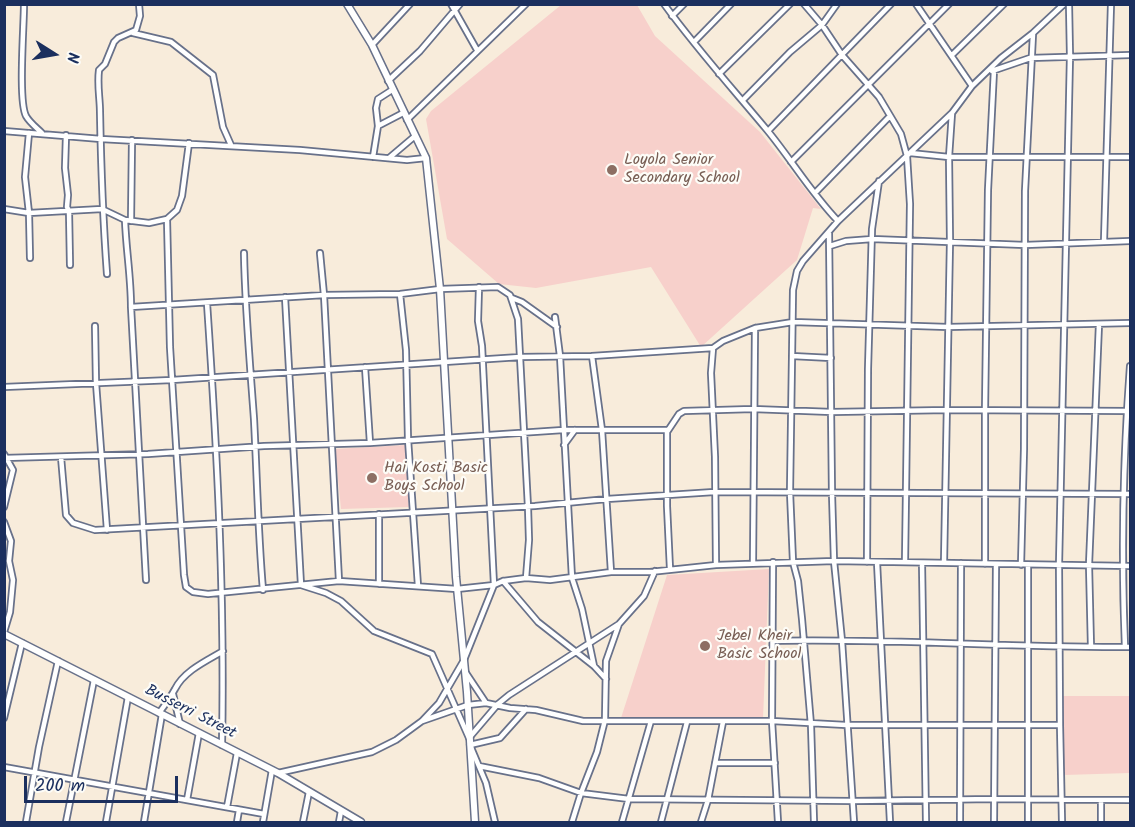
<!DOCTYPE html>
<style>
body{margin:0}
#map{position:relative;width:1135px;height:827px;overflow:hidden;background:#f8ecdb;font-family:Kalam,sans-serif}
canvas{display:block}
.frame{position:absolute;inset:0;border:6px solid #1b2f5e;pointer-events:none}
.north{position:absolute;left:24px;top:24px;width:60px;height:60px;-webkit-text-stroke:4px #fdfcf7;paint-order:stroke;rotate:101deg;font-size:16px;font-weight:700;line-height:24px;text-align:center;color:#1b2f5e}
.north::after{content:'';display:block;margin:auto;width:21px;height:27px;background:#1b2f5e;clip-path:polygon(50% 0,100% 100%,50% 72%,0 100%)}
.scale{position:absolute;left:24px;top:776px;width:154px;height:27px;box-sizing:border-box;border:3px solid #1b2f5e;border-top:0;padding-left:8px;font-size:18px;line-height:21px;white-space:nowrap;color:#1b2f5e;-webkit-text-stroke:4px #fdfcf7;paint-order:stroke}
</style>
<div id="map">
<canvas width="1135" height="827"></canvas>
<div class="frame"></div>
<div class="north">N</div>
<div class="scale">200 m</div>
</div>
<script>
const c = document.querySelector('canvas').getContext('2d');
c.lineJoin = 'round';
function paint(path, color) { c.fillStyle = color; c.fill(path, 'evenodd'); }
function trace(path, color, width, dash) { c.strokeStyle = color; c.lineWidth = width; c.lineCap = dash ? 'butt' : 'round'; c.setLineDash(dash || []); c.stroke(path); }
function write(font, color, halo, rows, align = 'center') {
  c.font = font + ' Kalam,sans-serif'; c.lineWidth = 4.5; c.setLineDash([]); c.textBaseline = 'middle'; c.strokeStyle = halo; c.fillStyle = color; for (const [text, x, y, turn = 0] of rows) {
    c.save(); c.translate(x, y); c.rotate((+turn || 0) * Math.PI / 180); c.textAlign = isNaN(turn) ? turn : align; if (halo) c.strokeText(text, 0, 0); c.fillText(text, 0, 0); c.restore();
  }
}
paint(new Path2D(`
 M561 5H637L655 36 760 132 821 209 813 208 797 260 701 347 651 267 536 288 499 284 447 239 426 119 431 111Z
 M405 445 409 507 341 509 335 449Z
 M769 569 763 719 621 718 667 575Z
 M1063 696H1130V773L1064 775Z`), '#f7d0cb');
const street = new Path2D(`
 M24 4C24 27 18 100 26 116 30 123 37 128 42 133
 M451 4 477 50
 M664 4C696 48 732 88 767 130 791 159 811 193 838 221L952 113 972 86 1001 58 1033 33 1064 4
 M804 4 822 25 842 55 879 97 901 134 907 156 910 204 905 562
 M916 4 972 86
 M672 16 684 4
 M133 33 171 42 213 75 223 127 231 145
 M694 42 731 4
 M372 45 410 4
 M952 55 1004 4
 M992 71 1030 58 1130 55
 M719 74 790 4
 M388 81 420 51 460 4
 M743 100 790 52 822 25 837 4
 M407 120 526 4
 M378 126 403 113
 M4 131 101 139 300 150 407 160 426 158
 M768 131 891 4
 M29 133 25 177 29 213 30 258
 M66 135 65 168 68 195 67 207 69 211 70 265
 M910 153 949 157H1130
 M373 157 378 126 376 108 378 99 392 90
 M389 158 415 136
 M791 162 949 4
 M815 193 890 116
 M4 209 29 213 102 209 125 220 149 223 167 219 177 210 182 196 189 143
 M167 219 170 347 184 575 186 587 193 592 208 594 339 581 457 589 494 585 503 581 526 578 550 580 611 572H650L716 565 834 561 1130 566
 M125 220C126 249 131 277 131 307L146 580
 M131 221 132 140
 M829 233 832 494 834 561 842 641 854 822
 M1104 241 1111 4
 M830 246 846 241 872 239 1025 245 1130 241
 M244 253C245 308 250 364 254 419 257 476 258 533 263 590
 M320 253 324 295 339 581
 M107 274C103 220 101 166 100 112 100 98 97 85 99 70L105 64 114 42 118 38 136 30 140 16 139 4
 M400 294 406 350 408 439 418 586
 M285 297 301 585 326 593 341 601 374 631 432 654 469 738 498 704 509 695 619 624 644 596 655 571
 M512 298 522 302 557 327
 M207 303C217 450 225 597 222 745
 M131 307 324 295 400 294 440 289 498 287 510 295 518 319 528 507 529 540 526 578
 M555 317 560 356 572 578 582 609 594 666
 M95 326 96 383 107 530
 M592 356 602 430 611 572
 M792 356 831 358
 M365 367 370 443
 M4 387 172 380 520 357 592 356 713 348
 M564 445 575 430
 M4 454 13 470 4 507
 M61 457 66 515 73 523 95 530 535 506 607 499 714 492 1130 494
 M4 458 148 454 264 446 370 443 563 430H667
 M379 514V584
 M4 522 11 541 9 561 13 580 10 612 4 632
 M773 562 772 721 778 822
 M867 562 868 369 872 229 879 181
 M877 562 890 822
 M753 563 755 328 793 322 948 327 1130 323
 M922 563 926 822
 M944 563 950 241 949 157 952 113
 M985 564V410L988 190 994 70
 M716 565 715 457 711 373 713 348 723 341 755 328
 M1021 565 1024 449 1025 191 1033 34
 M670 569 667 506V432L679 414 684 411 753 409 832 412 948 410 1130 411
 M503 581 538 622 594 666 606 679
 M773 641C892 638 1011 648 1130 647
 M1091 647 1089 565 1099 324
 M1125 647C1121 553 1123 460 1130 366
 M466 673 486 703
 M173 694 180 724
 M159 713C165 705 170 698 175 689 184 671 206 661 223 651
 M4 718 22 643
 M422 721 468 705 486 703 510 708 536 710 583 721H772L846 725H1060L1062 822
 M1060 725 1059 565 1070 56 1069 4
 M715 763H775
 M479 766 539 778 581 793 629 799 853 801 994 799 1130 800
 M4 767 264 814
 M278 773 372 752 396 740 422 721 439 703 464 660 494 585 482 346 478 321 479 287
 M187 800 199 733
 M227 807 237 753
 M26 822 39 747 58 661
 M66 822 94 680
 M106 822 128 697
 M144 822 162 714
 M237 822 239 810
 M263 822 272 770
 M303 822 309 792
 M339 822 341 811
 M495 822 486 783 470 745 500 738 526 709
 M572 822 581 793 597 752 605 720 606 661 619 624
 M622 822 651 721
 M661 822 687 722
 M701 822 708 800 723 722
 M814 822 811 725 802 619 798 581 793 562 790 492 793 290 797 271 803 261 838 221
 M960 822 961 563
 M994 822 996 564
 M1028 822V565
 M1101 822V800`);
const secondary = new Path2D(`
 M347 4 372 45 426 158 440 289 456 577 467 692 475 822
 M4 634 278 773 361 822`);
trace(street, '#68718a', 8);
trace(secondary, '#68718a', 9);
trace(street, '#fff', 4.5);
trace(secondary, '#fff', 6);
for (const [x, y, r, color] of [
 [612,170,6,"#8d6e63"],
 [372,478,6,"#8d6e63"],
 [705,646,6,"#8d6e63"]
]) { const dot = new Path2D(); dot.arc(x, y, r, 0, 2 * Math.PI); c.fillStyle = color; c.fill(dot); trace(dot, '#fdfcf7', 2); }
write('16px', '#785e54', '#fdfcf7', [
 ["Loyola Senior",624,161],
 ["Secondary School",624,179],
 ["Hai Kosti Basic",384,469],
 ["Boys School",384,487],
 ["Jebel Kheir",717,637],
 ["Basic School",717,655]
], 'left');
write('16px', '#1b2f5e', '#fdfcf7', [
 ["Busserri Street",190,713,27]
]);
</script>
